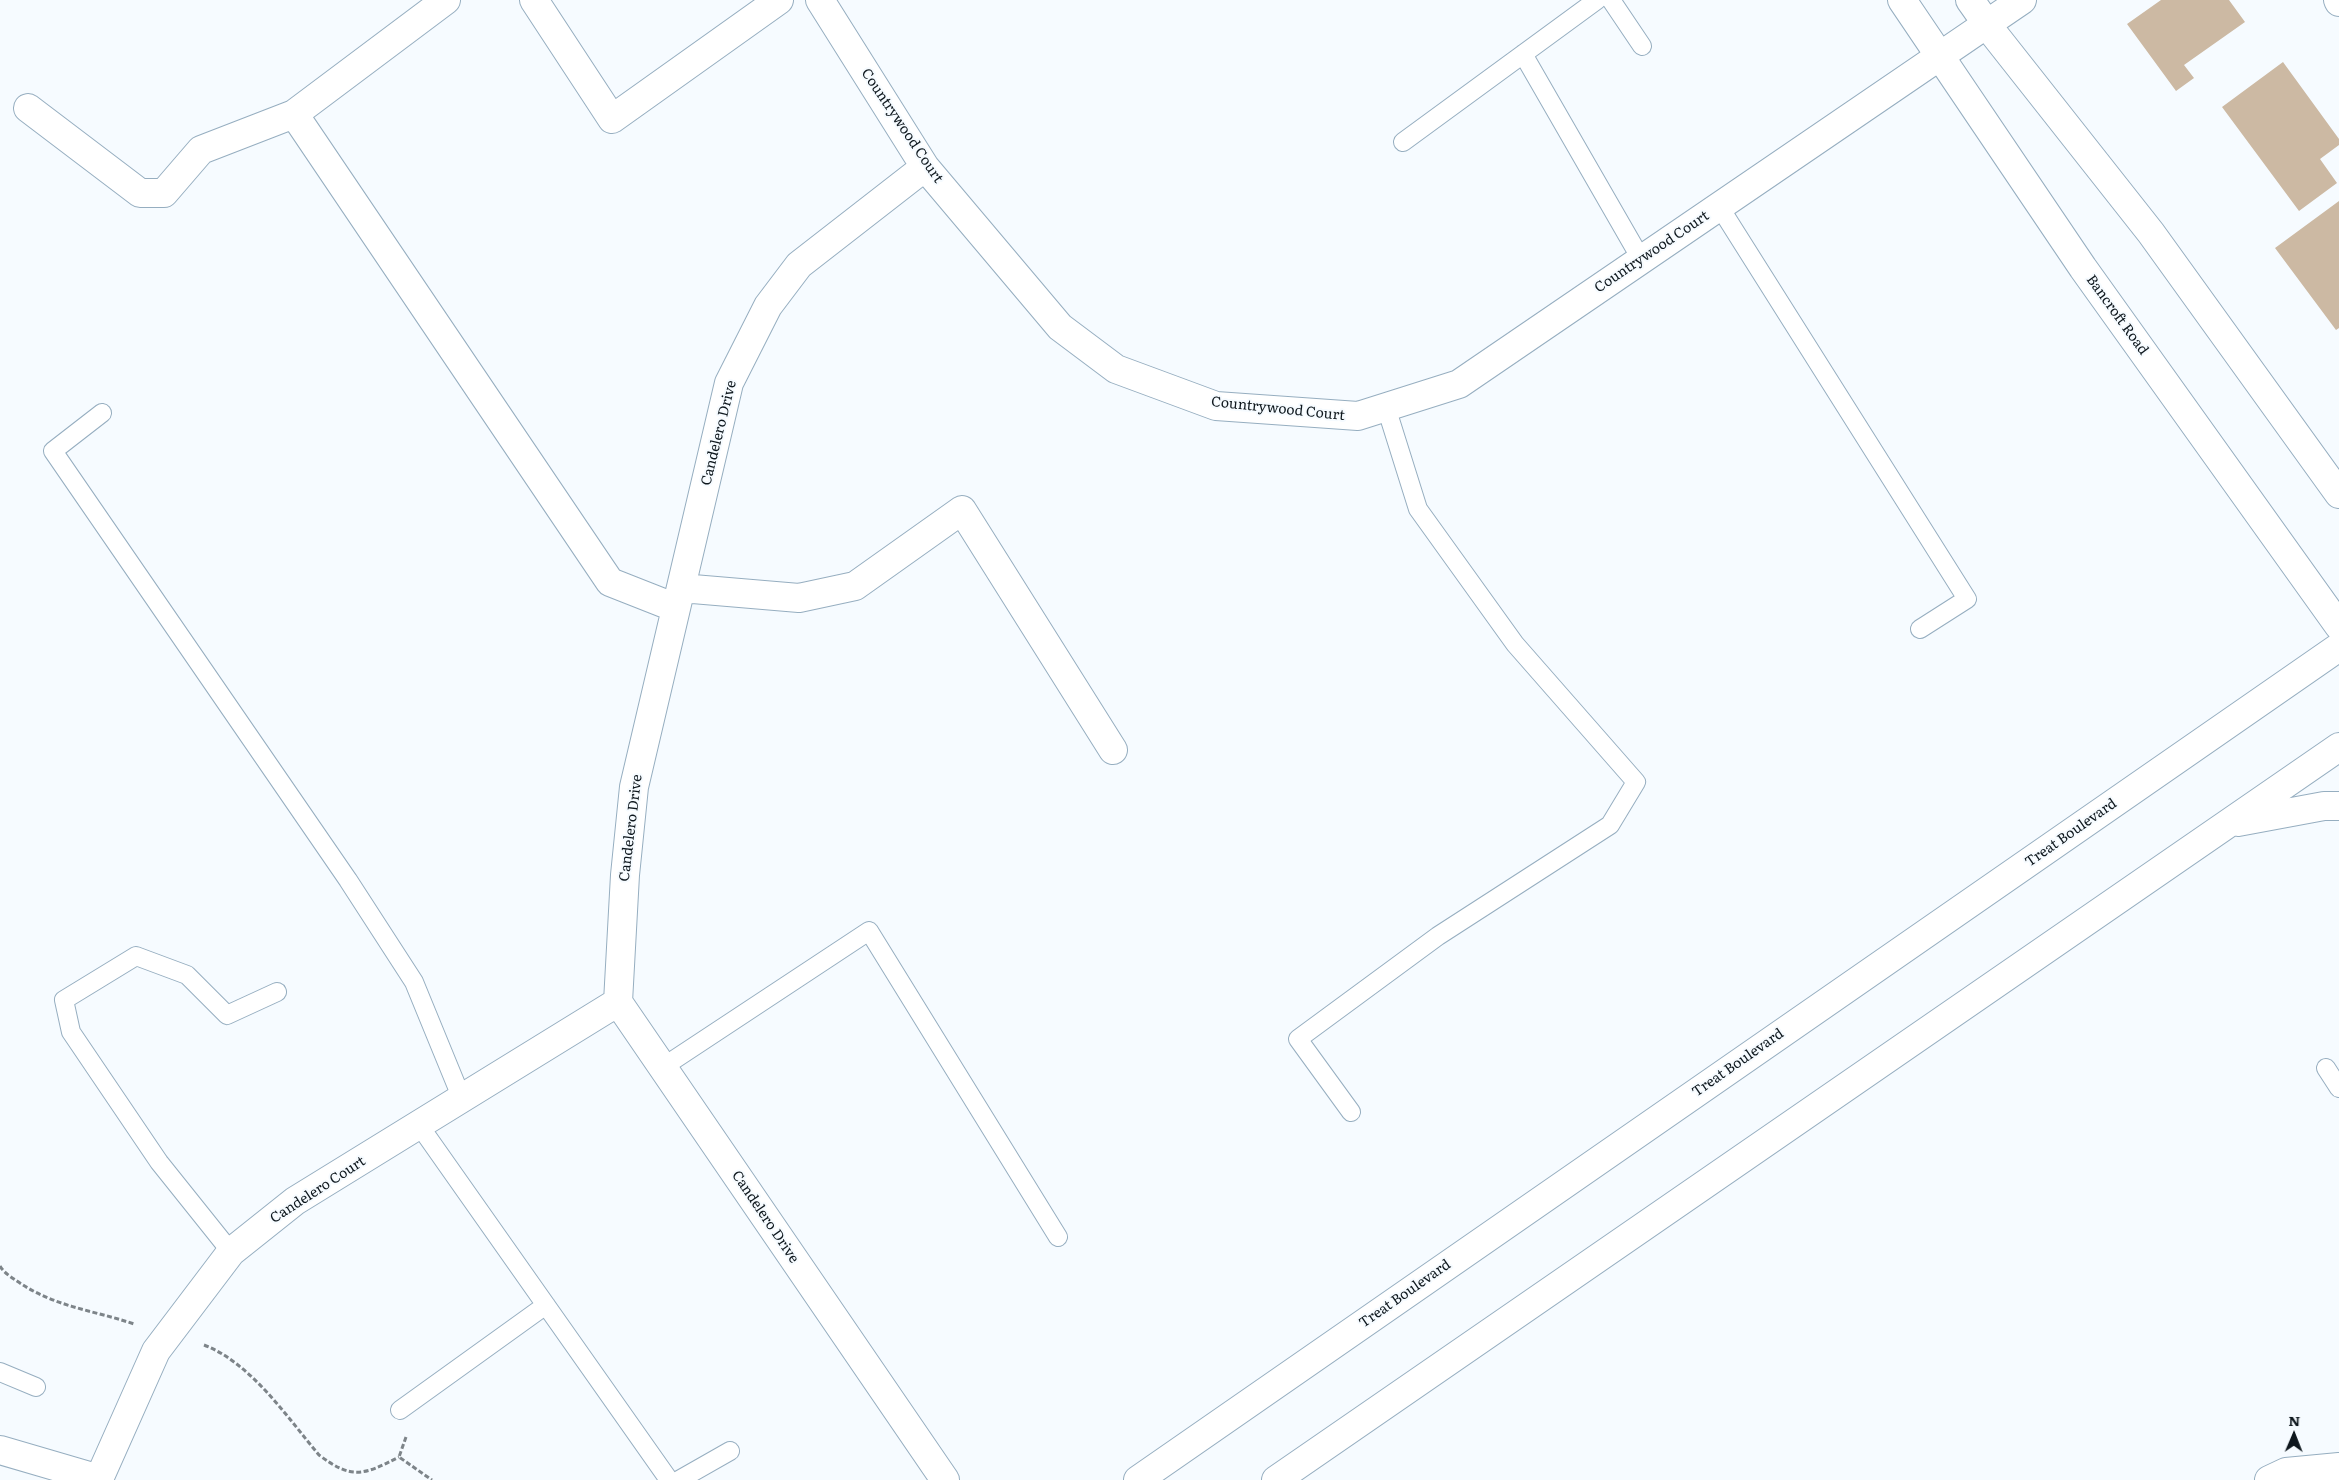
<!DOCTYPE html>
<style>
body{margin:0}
#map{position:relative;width:2339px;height:1480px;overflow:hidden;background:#f6fbff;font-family:Literata,serif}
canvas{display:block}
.north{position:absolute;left:2269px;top:1410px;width:50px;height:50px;-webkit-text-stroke:4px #f6fbff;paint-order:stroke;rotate:1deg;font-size:14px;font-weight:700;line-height:20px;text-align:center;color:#0e171d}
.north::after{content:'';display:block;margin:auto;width:18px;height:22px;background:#0e171d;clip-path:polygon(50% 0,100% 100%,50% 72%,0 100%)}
</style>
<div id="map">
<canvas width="2339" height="1480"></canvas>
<div class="north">N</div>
</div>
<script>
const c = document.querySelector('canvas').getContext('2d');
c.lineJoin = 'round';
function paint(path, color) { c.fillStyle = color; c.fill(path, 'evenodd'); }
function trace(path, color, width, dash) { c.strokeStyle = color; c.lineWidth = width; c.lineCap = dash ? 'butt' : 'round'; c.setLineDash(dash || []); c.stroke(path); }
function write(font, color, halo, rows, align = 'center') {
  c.font = font + ' Literata,serif'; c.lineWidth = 4; c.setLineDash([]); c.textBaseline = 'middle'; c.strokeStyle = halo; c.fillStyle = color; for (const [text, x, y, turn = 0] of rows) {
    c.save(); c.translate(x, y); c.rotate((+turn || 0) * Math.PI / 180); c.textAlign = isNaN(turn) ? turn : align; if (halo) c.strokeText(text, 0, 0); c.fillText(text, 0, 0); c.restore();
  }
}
paint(new Path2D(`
 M2161 0H2229L2245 22 2184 65 2194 78 2176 91 2127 24Z
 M2283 62 2339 139V145L2320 159 2337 183 2299 211 2222 107Z
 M2339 201V328L2336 330 2275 248Z`), '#ccb9a3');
const lane = new Path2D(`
 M1611 0 1642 46
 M1523 54 1641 259
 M1403 142 1597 0
 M1719 206 1967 599 1920 629
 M102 413 53 451 348 880 414 982 462 1099
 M663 1067 869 931 1058 1237
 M2326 1068 2339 1088
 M1351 1112 1298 1039 1438 936 1610 825 1636 782 1515 644 1418 509 1386 407
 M419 1125 669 1480
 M231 1252 159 1162 71 1032 64 1000 136 956 187 975 227 1015 277 992
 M0 1372 36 1387
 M400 1410 546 1305
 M679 1480 730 1451`);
const street = new Path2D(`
 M534 0 612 119 779 0
 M820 0 925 167 1060 327 1116 369 1216 406 1358 416 1459 384 2022 0
 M2338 0 2339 2
 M28 108 140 193H164L201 150 294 114 446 0
 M294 114 610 582 676 608
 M925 167 799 265 768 306 729 383 634 787 625 875 618 1002 945 1480
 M681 588 799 598 855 586 962 510 1113 750
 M0 1450 99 1479 156 1351 231 1252 295 1201 618 1002
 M2269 1480 2286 1472 2339 1467`);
const secondary = new Path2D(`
 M1902 0 2083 268 2339 626
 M1970 0 1994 34 2151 233 2339 494
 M2238 822 2324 806H2339
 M1138 1480 2339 647
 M1276 1480 2339 747`);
trace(lane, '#96aec0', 20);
trace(street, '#96aec0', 30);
trace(secondary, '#96aec0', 30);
trace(new Path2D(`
 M0 1266C4 1273 11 1277 17 1281 54 1307 93 1310 134 1324
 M204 1345C251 1363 287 1417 319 1455 352 1480 364 1475 399 1457
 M406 1437 399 1457 432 1480`), '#7d8489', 3, [5, 2.5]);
trace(lane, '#fff', 18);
trace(street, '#fff', 28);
trace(secondary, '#fff', 28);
write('14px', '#0e171d', '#f6fbff', [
 ["Countrywood Court",902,126,56],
 ["Countrywood Court",1652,252,-34],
 ["Bancroft Road",2117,315,54],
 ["Countrywood Court",1278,409,6],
 ["Candelero Drive",719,433,-76],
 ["Candelero Drive",631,828,-83],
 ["Treat Boulevard",2071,833,-35],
 ["Treat Boulevard",1738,1063,-35],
 ["Candelero Court",318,1190,-33],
 ["Candelero Drive",765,1217,56],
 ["Treat Boulevard",1405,1294,-35]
]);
</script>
